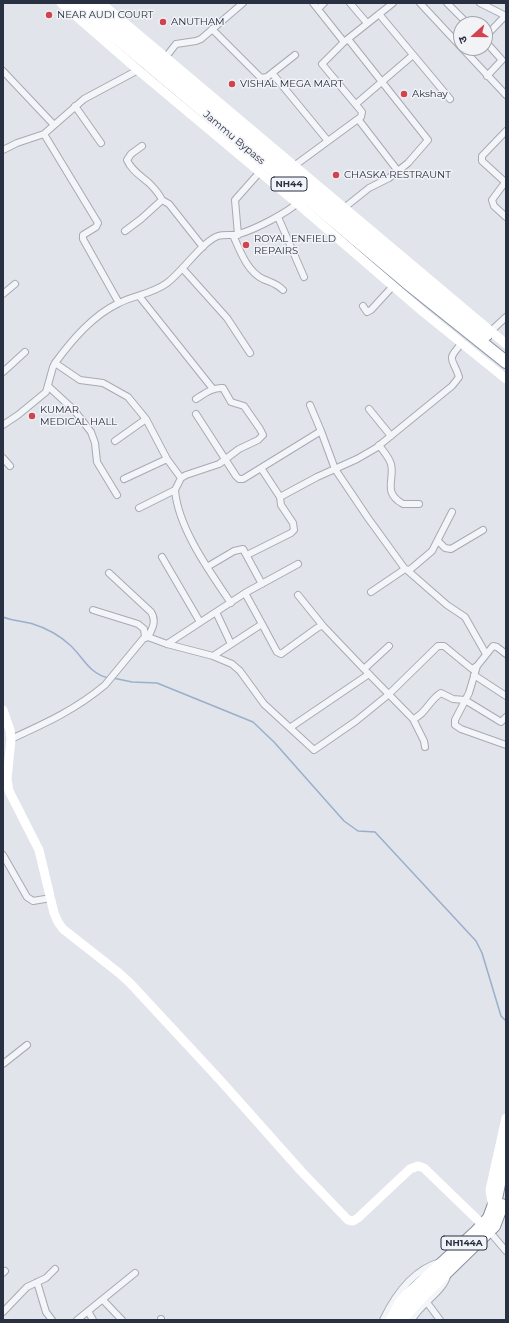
<!DOCTYPE html>
<meta charset="utf-8">
<style>
body{margin:0}
#map{position:relative;width:509px;height:1323px;overflow:hidden;background:#e1e4ea;font-family:Montserrat,"Noto Sans Devanagari",sans-serif}
canvas{display:block}
.frame{position:absolute;inset:0;border:4px solid #293042;pointer-events:none}
.north{position:absolute;left:453px;top:16px;width:40px;height:40px;box-sizing:border-box;background:#f1f3f7;border:1px solid #a1a5af;border-radius:50%;rotate:249deg;font-size:11px;font-weight:700;line-height:16px;text-align:center;color:#293042}
.north::after{content:'';display:block;margin:auto;width:14px;height:18px;background:#d1444d;clip-path:polygon(50% 0,100% 100%,50% 72%,0 100%)}
</style>
<div id="map">
<canvas width="509" height="1323"></canvas>
<div class="frame"></div>
<div class="north">उ</div>
</div>
<script>
const c = document.querySelector('canvas').getContext('2d');
c.lineJoin = 'round';
function trace(path, color, width, dash) { c.strokeStyle = color; c.lineWidth = width; c.lineCap = dash ? 'butt' : 'round'; c.setLineDash(dash || []); c.stroke(path); }
function write(font, color, halo, rows, align = 'center') {
  c.font = font + ' Montserrat,sans-serif'; c.lineWidth = 3; c.setLineDash([]); c.textBaseline = 'middle'; c.strokeStyle = halo; c.fillStyle = color; for (const [text, x, y, turn = 0] of rows) {
    c.save(); c.translate(x, y); c.rotate((+turn || 0) * Math.PI / 180); c.textAlign = isNaN(turn) ? turn : align; if (halo) c.strokeText(text, 0, 0); c.fillText(text, 0, 0); c.restore();
  }
}
trace(new Path2D(`
 M3 617C13 621 23 621 33 624 46 628 60 636 70 645 84 658 89 674 109 678
 M113 678 132 682 157 683 253 722 274 742 344 821 358 831 375 832 476 941 482 953 501 1016 506 1021`), '#9baecb', 1.5);
const street = new Path2D(`
 M313 3 344 42
 M350 3 367 23
 M420 3 461 47
 M447 3 468 24
 M480 3 506 16
 M318 9 324 3
 M379 14 450 99
 M212 29 261 78 267 77 295 55
 M485 37 506 15
 M485 41 502 60 487 76
 M462 48 506 95
 M165 58 176 44 196 41 201 39 243 3
 M3 71 54 125
 M272 73 328 141
 M356 104 413 55
 M75 106 101 143
 M358 119 361 117 362 112 322 64 344 42 393 3
 M44 134 98 223 96 227 83 235V239L119 303
 M142 146 131 154 127 160C131 170 141 176 149 183 154 188 159 193 162 200
 M3 150 17 143 44 134 84 99 138 70
 M294 166 358 119 398 171
 M506 181 492 200 494 206 506 217
 M505 182 482 161V156L506 131
 M344 208 369 188 389 178 408 163 428 140 348 39
 M278 217 304 277
 M125 231 141 219 162 200 169 204 203 247
 M233 235C240 251 247 271 263 279 272 283 276 283 283 290
 M238 235 235 200 258 174
 M183 269 227 318 250 353
 M3 294 15 284
 M139 296 213 389
 M363 306 367 312 371 310 393 286
 M491 331 506 317
 M55 363 80 380 103 383 128 397 146 419 167 459 181 478
 M3 372 25 352
 M49 387 74 410 91 432 95 443 97 462 117 495
 M369 409 391 436
 M196 414 236 476 239 479H243L321 431 310 405
 M3 425 18 415 46 392 53 367 55 363C72 340 93 315 119 303 135 295 152 294 167 283 182 272 203 241 218 236 224 234 233 236 239 234 256 229 287 213 300 201
 M321 431 335 469 368 518 405 569 409 570 412 568 432 551 452 512
 M115 441 146 419
 M379 445C383 451 389 457 391 464 395 480 382 492 403 504H419
 M3 458 10 466
 M124 479 167 459
 M175 490C178 528 210 572 231 603
 M280 497 317 477 357 459 376 448 452 386 456 381 459 377C453 357 445 362 462 343
 M139 508 175 490 181 478 186 475 219 464 239 449 258 440 263 435 260 429 244 406 231 402 223 388C213 387 204 394 196 399
 M438 541 445 548 451 549 483 530
 M247 555 291 533 294 530 293 523 281 505 280 497 261 468
 M162 557 200 622
 M207 567 234 551 243 549 262 584
 M407 570 447 605 465 617 486 654
 M109 573 151 612C157 621 152 629 148 637
 M371 592 405 569
 M245 593 298 564
 M298 595 323 626
 M93 610 138 624 144 629 145 637
 M216 612 231 644
 M262 624 277 652 281 654 317 628 321 626H323L364 669 389 646
 M167 644 245 593 262 624 213 656
 M477 666 469 693 455 720V725L461 729 506 745
 M364 669 413 719C425 715 430 699 441 693L453 699 465 700 501 722 506 717
 M474 675 506 696
 M413 719 424 741 425 747
 M291 727 369 674
 M11 739C46 723 75 710 105 685L143 639 148 637 167 644 213 656 232 664 240 671 264 704 314 750 356 721 388 695 438 646H444L472 669 477 666 493 646 497 647 506 654
 M3 855 27 897 33 901 51 898
 M3 1064 27 1045
 M489 1231 506 1251
 M3 1273 5 1271
 M37 1282 46 1312 52 1320
 M103 1300 122 1320
 M426 1301 440 1320
 M88 1311 93 1320
 M3 1312 27 1287 46 1278 55 1269
 M161 1319V1320
 M77 1320 135 1273
 M383 1320C395 1295 412 1270 440 1262
 M412 1320C420 1304 444 1291 447 1276`);
const highway = new Path2D(`
 M75 3 406 282 506 362
 M90 3 356 229 486 335
 M392 1320 400 1304 407 1296 475 1233 489 1218 496 1199 506 1149
 M402 1320 405 1315 423 1295 494 1226 502 1205`);
trace(street, '#a6aab4', 8);
trace(highway, '#8890a1', 14);
trace(street, '#f4f5f8', 6);
trace(new Path2D(`
 M61 3 138 70 298 204 422 311 506 379
 M101 3 506 344
 M3 710 10 730 11 739 7 779 9 791 39 850 54 913 58 922 63 929 119 973 130 983 220 1080 301 1171 348 1220 353 1221 358 1218 410 1169 418 1166 424 1168 487 1229
 M493 1208 490 1190 506 1118`), '#fff', 9);
trace(highway, '#fff', 12);
for (const [x, y, r, color] of [
 [49,15,4,"#d1444d"],
 [163,22,4,"#d1444d"],
 [232,84,4,"#d1444d"],
 [404,94,4,"#d1444d"],
 [336,175,4,"#d1444d"],
 [246,245,4,"#d1444d"],
 [32,416,4,"#d1444d"]
]) { const dot = new Path2D(); dot.arc(x, y, r, 0, 2 * Math.PI); c.fillStyle = color; c.fill(dot); trace(dot, '#f1f3f7', 1.5); }
for (const [x, y, w] of [
 [289,184,36],
 [464,1243,46]
]) { const box = new Path2D(); box.roundRect(x - w / 2, y - 7, w, 14, 3); c.fillStyle = '#f1f3f7'; c.fill(box); trace(box, '#293042', 1); }
write('bold 9px', '#293042', null, [
 ["NH44",289,184],
 ["NH144A",464,1243]
]);
write('10px', '#293042', '#f1f3f7', [
 ["NEAR AUDI COURT",57,15],
 ["ANUTHAM",171,22],
 ["VISHAL MEGA MART",240,84],
 ["Akshay",412,94],
 ["CHASKA RESTRAUNT",344,175],
 ["ROYAL ENFIELD",254,239],
 ["REPAIRS",254,251],
 ["KUMAR",40,410],
 ["MEDICAL HALL",40,422]
], 'left');
write('10px', '#293042', '#f1f3f7', [
 ["Jammu Bypass",234,138,40]
]);
</script>
